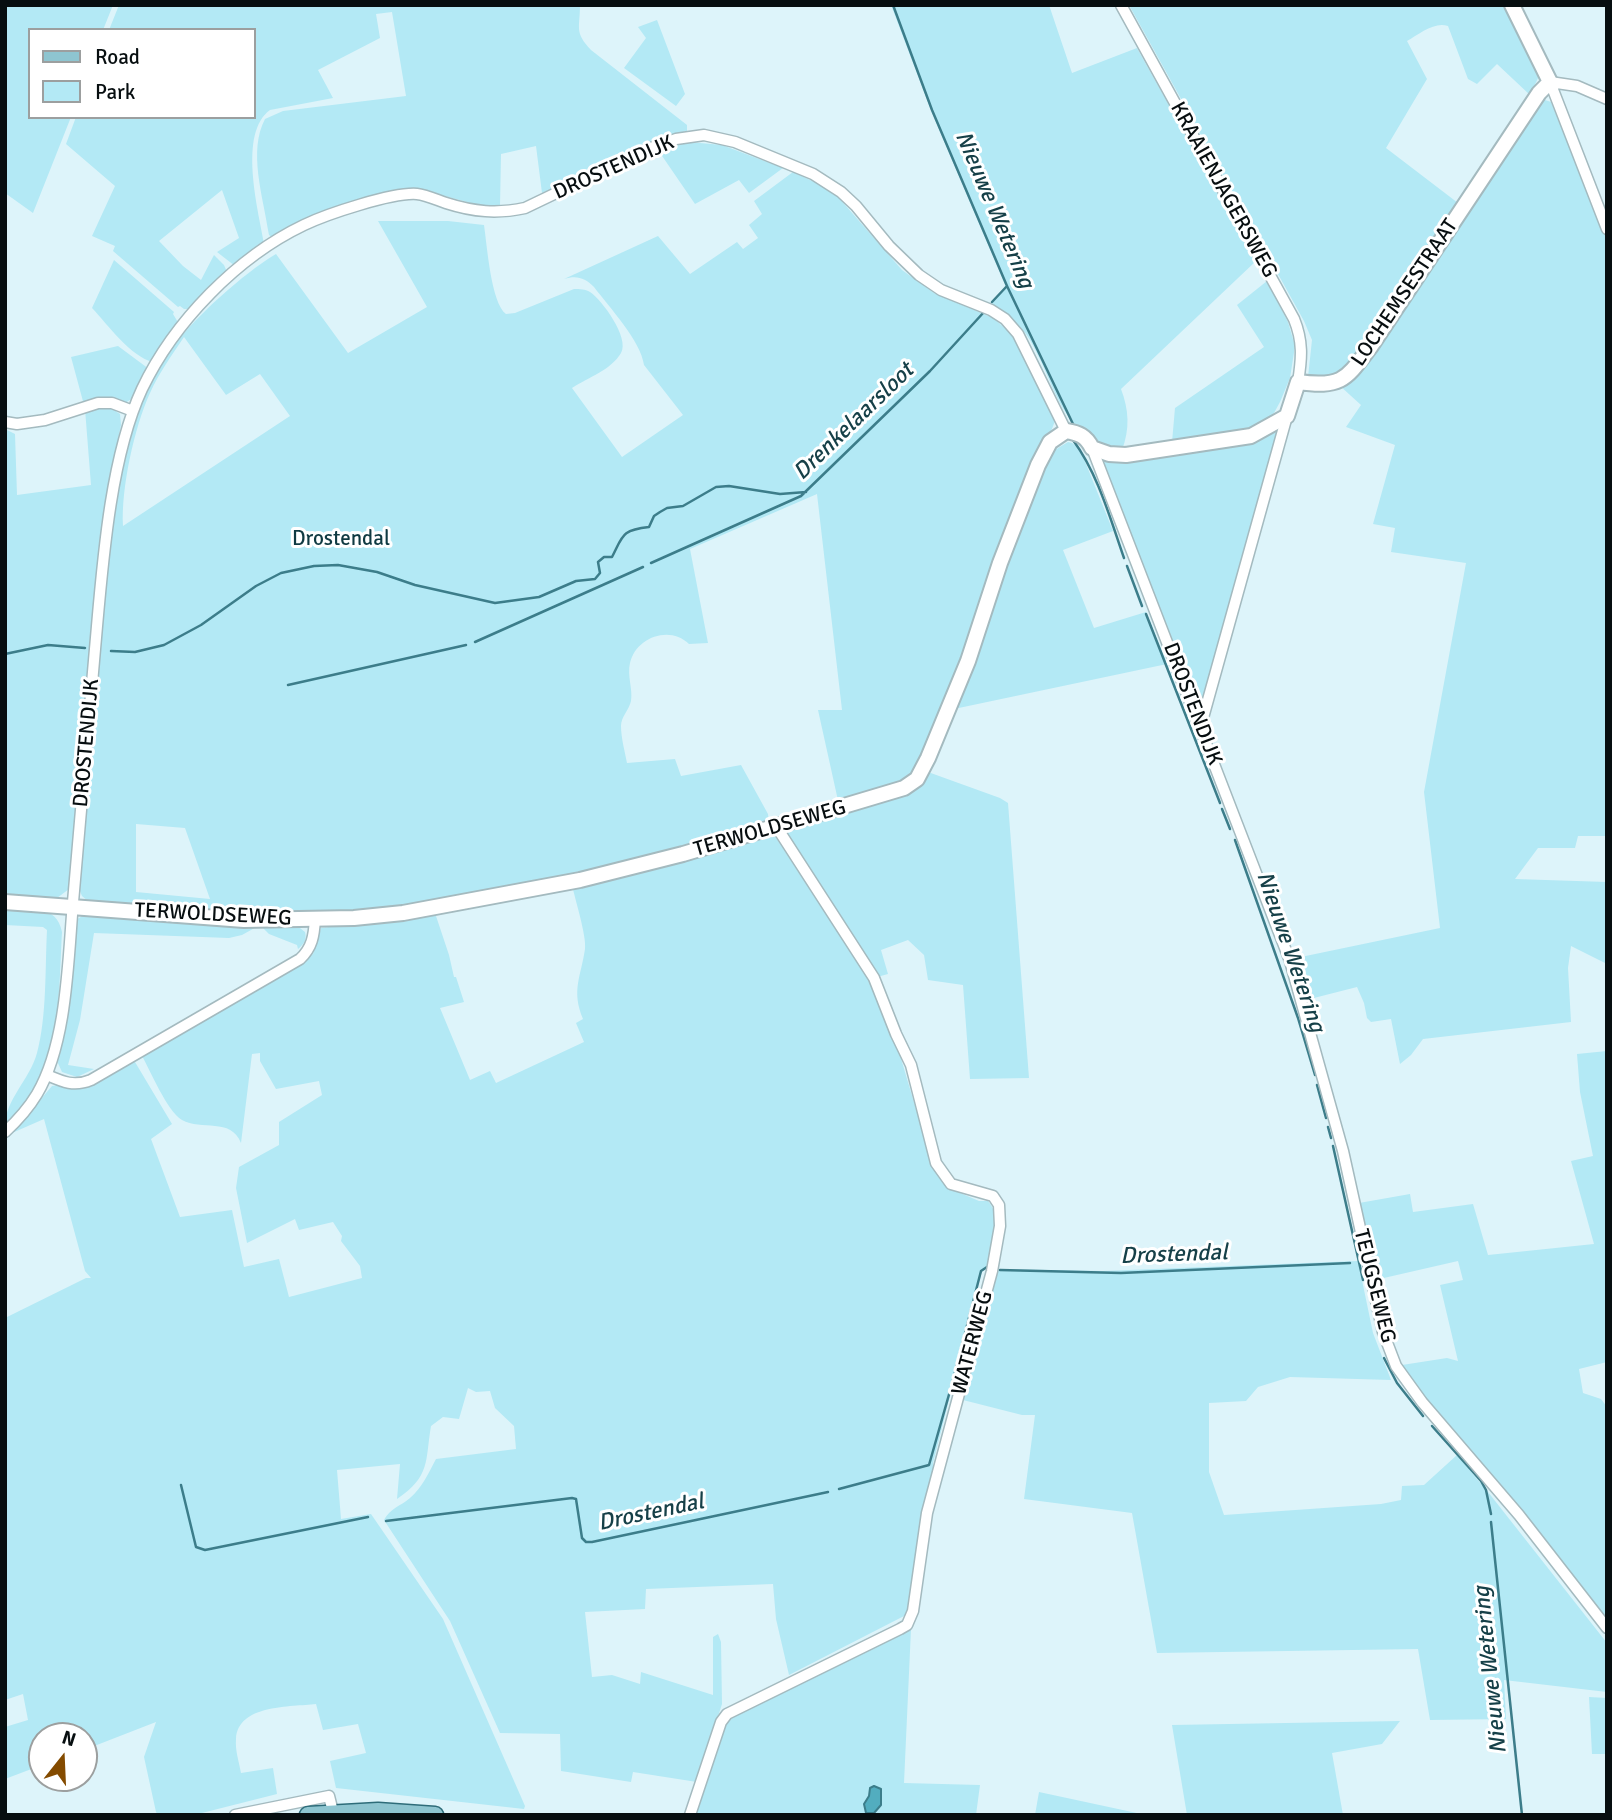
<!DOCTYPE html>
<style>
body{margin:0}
#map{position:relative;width:1612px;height:1820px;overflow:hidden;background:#ddf4fa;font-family:Signika,sans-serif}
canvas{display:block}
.frame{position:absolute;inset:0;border:7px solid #070e10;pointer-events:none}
.legend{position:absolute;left:28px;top:28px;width:228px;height:91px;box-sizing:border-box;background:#fff;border:2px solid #9c9f9f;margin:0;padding:9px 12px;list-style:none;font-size:21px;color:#070e10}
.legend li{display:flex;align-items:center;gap:14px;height:35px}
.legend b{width:35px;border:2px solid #9c9f9f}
.north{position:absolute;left:28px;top:1722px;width:70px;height:70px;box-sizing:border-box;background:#fff;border:2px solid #9c9f9f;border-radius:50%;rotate:18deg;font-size:19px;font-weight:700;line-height:28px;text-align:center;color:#070e10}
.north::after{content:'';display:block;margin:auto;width:24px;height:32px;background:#844b00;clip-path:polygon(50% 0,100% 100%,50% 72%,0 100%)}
</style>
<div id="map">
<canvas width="1612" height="1820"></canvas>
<div class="frame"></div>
<ul class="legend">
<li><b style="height:9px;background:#8ec5d0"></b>Road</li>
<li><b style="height:19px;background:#b3e9f5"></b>Park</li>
</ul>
<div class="north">N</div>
</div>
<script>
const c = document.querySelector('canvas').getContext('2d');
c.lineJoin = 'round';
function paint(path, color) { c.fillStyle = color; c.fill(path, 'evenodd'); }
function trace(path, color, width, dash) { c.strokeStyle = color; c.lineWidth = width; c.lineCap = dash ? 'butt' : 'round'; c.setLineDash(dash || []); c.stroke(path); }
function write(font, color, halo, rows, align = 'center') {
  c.font = font + ' Signika,sans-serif'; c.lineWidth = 6; c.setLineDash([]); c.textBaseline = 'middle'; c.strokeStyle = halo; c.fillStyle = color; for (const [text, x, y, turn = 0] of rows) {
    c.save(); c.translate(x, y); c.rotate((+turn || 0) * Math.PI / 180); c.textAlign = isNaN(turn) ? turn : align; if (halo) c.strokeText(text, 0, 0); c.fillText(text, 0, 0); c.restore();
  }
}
paint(new Path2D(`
 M5 5H113L103 30H30V117H71L33 213 5 193Z
 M119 5H580C580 28 574 32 591 50L687 125V131L659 139 542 193 536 146 501 154 500 206C472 208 443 192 415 190 370 187 314 221 273 238L269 235 268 230C263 196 248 151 265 119L283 111 406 96 392 12 376 14 380 38 318 70 333 98 270 110C238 133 258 209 264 243L235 266 217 252 239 238 222 190 159 241 183 266 201 280 214 255 224 265 227 272 191 309H184L180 306 178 307 113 251 115 246 92 236 115 186 66 144 76 117H254V30H109Z
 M891 5H1049L1072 73 1137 48 1256 261 1121 389C1129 410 1130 429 1122 450 1059 436 1058 388 1030 340 1021 325 1006 313 991 303L1006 287 932 113Z
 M1129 5H1506L1539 76 1530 95 1497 64 1477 84 1468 79 1448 26C1435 21 1419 34 1407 41L1427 79 1386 148 1458 203 1353 359 1336 374 1308 377 1312 340 1304 321Z
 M657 20 685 94 676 106 624 68 646 38 638 27Z
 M1545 100 1551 102 1607 238V836H1578L1575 848H1538L1515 879 1607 882V964L1571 946 1568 968 1571 1022 1423 1039 1411 1055 1400 1064 1391 1019 1371 1022 1367 1018 1364 1003 1357 987 1306 1000 1296 958 1440 928 1424 792 1466 563 1391 552 1395 528 1373 524 1395 445 1346 427 1361 405 1339 385 1541 101Z
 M689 142 722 145 783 168 749 193 739 180 695 204 658 150Z
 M793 172 827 188 839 198 902 270 934 293 993 318 1012 334 1055 421 964 656 913 777 839 805 818 710H842L817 494 690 549 708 643 689 644C670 625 636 637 630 663 627 676 633 689 631 701 629 710 621 717 621 726 621 738 625 752 627 763L675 759 681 776 741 765 768 814 769 825 644 861 439 903 352 911 237 915 89 902 82 896 77 884 88 771 79 770 69 889 57 898 5 895V429L15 434 17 495 91 485 85 409C99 405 108 404 120 414L121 425 106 498 99 545H109C119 486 127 439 149 384 166 342 237 277 276 254L348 353 427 307 378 221H448L484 225C487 245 491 303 506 314L515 313 574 289C580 289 585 289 590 292 602 300 630 338 621 353 611 370 589 377 572 388L622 457 683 415 644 365C641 341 609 307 594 287 585 278 577 275 564 279L658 236 690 274 737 242 743 249 758 238 749 225 762 214 754 201ZM184 337 226 395 260 374 290 416 123 526C121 489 134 428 150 393 159 373 172 355 184 337ZM136 824 185 828 210 899 136 892Z
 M114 260 174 312 173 314 179 324 153 362C131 357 108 325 92 308Z
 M1267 281 1288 322 1295 346 1290 378 1280 402 1274 413 1258 426 1172 442 1175 408 1264 347 1237 305Z
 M118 346 149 369C128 412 130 403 84 405L71 357Z
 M1275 427 1279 430 1199 716 1102 462 1103 459Z
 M1068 442 1072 443 1080 449 1113 531 1063 550 1094 628 1146 612 1167 664 954 709 1039 474 1053 451Z
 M928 772 1000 798 1008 803 1029 1078 970 1079 963 985 928 980 924 955 908 940 881 950 888 974 877 977 783 830Z
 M773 833 872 985 897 1045 929 1153 939 1178 951 1189 979 1201H988C1003 1218 992 1246 988 1266L982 1270 933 1463 934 1472 909 1611 906 1615 789 1675 776 1619 773 1584 646 1589 645 1609 585 1612 592 1677 612 1675 640 1684 641 1672 713 1695V1637L718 1634 721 1642 722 1704 697 1782 633 1772 631 1782 561 1771 560 1734 500 1733 450 1621 384 1520C390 1508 401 1506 410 1498 422 1488 429 1472 436 1459L516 1449 514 1426 495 1408 490 1391 476 1392 468 1388 459 1419 443 1417 431 1426C425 1461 431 1476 397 1499L400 1464 337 1470 341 1519 371 1514 443 1619 525 1806 524 1809 336 1788 330 1761 366 1753 358 1724 323 1730 316 1704C291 1707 238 1704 236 1739 235 1750 239 1762 241 1773L273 1768 277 1794 194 1815H158L156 1812 144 1757 156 1722 84 1750V1736H42V1765L5 1779V1727L28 1720 23 1694 5 1700V1318L86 1278H91L85 1271 44 1119 12 1133 52 1086 58 1085 81 1089 132 1060 135 1062 172 1124 151 1139 180 1217 232 1210 244 1267 279 1259 289 1297 362 1278 360 1266 341 1241 342 1236 333 1222 299 1230 295 1219 247 1243 236 1188 239 1167 279 1145V1122L322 1095 319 1081 276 1089 260 1061V1053L252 1054 241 1143C231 1117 201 1131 182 1120 167 1111 150 1070 141 1054L313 954 321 928 435 913 449 955 454 977H456L464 1002 440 1008 470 1080 490 1071 496 1083 584 1042 576 1023 583 1019C571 990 581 977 585 949 587 937 575 899 572 885Z
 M5 907C29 909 57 904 62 932 59 984 61 1065 25 1107 19 1113 12 1119 5 1126 5 1100 30 1079 37 1053 47 1016 45 968 47 930L43 927 5 925Z
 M84 915 296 925 305 932C307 940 304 944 298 949L297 945 269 934 260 925 242 935 229 938 94 933 80 1020 68 1065 94 1069 77 1077 62 1072 57 1061 62 1041 71 929 74 921Z
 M1607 1051V1362L1579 1369 1583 1393 1601 1399 1607 1407V1615L1603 1614 1417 1390 1402 1369V1365L1447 1358 1458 1361 1440 1285 1463 1280 1458 1261 1375 1280 1359 1203 1410 1194 1413 1212 1473 1204 1488 1255 1594 1244 1571 1161 1593 1156 1580 1092 1577 1054Z
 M1358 1261 1373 1333 1391 1380 1290 1377 1258 1387 1246 1401 1209 1403V1472L1224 1515 1381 1504 1401 1500 1402 1486 1424 1485 1457 1455 1488 1492 1607 1643V1692L1504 1680 1506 1719 1430 1720 1418 1649 1157 1653 1132 1513 1024 1499 1035 1415H1022L963 1400 995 1269 1103 1271Z
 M900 1629H911L904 1783 980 1785 976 1815H693L727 1719Z
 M1589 1697 1607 1698V1754H1592Z
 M1400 1721 1382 1744 1332 1753 1343 1815H1187L1172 1725Z
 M1039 1792 1146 1815H1035Z`), '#b3e9f5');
const water = new Path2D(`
 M874 1786 881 1789V1805L874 1813H866L864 1804 869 1796 870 1788Z`);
paint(water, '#52adbf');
trace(water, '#3c7d8a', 2);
trace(new Path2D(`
 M893 5 932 110 1007 286 1073 424
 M992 302 1007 286
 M1073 440C1098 474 1110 518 1124 558
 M651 563 801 496 930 371 984 312
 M1127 566 1142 606
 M1146 614 1220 803
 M475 642 643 567
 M111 651 135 652 164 645 201 625 256 586 281 573 314 566 338 565 377 572 415 585 495 603 539 597 576 581 595 579 600 573 598 562 604 557H612C623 536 621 530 649 527L654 516 660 512 667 508 683 506 716 487 729 486 780 494 806 492
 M5 654 48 645 85 648
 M288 685 466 645
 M1222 809 1230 829
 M1235 840 1298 1018 1315 1075
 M1317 1085 1326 1118
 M1328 1127 1331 1138
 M1333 1146 1363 1280
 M1000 1270 1121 1273 1350 1263
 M1384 1358 1397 1383 1423 1416
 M953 1380 981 1271 987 1267
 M1432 1426 1481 1481 1486 1490 1491 1514
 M181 1485 196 1547 205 1550 368 1517
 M839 1489 929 1465 950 1391
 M386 1521 572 1498 576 1499 582 1538 586 1542H592L828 1492
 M1491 1522 1522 1815`), '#3c7d8a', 2.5);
const street = new Path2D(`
 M1121 5 1294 319C1303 341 1302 358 1298 382
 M1607 99 1577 86 1550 82 1607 229
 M5 422 17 424 45 420 98 403H112L133 411
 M1092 448 1290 961 1343 1151 1383 1332 1396 1366 1422 1402 1519 1515 1607 1628
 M1201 725 1287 416
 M47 1075C63 1082 74 1087 91 1080L300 959C312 948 314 936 315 919
 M5 1132C17 1121 28 1109 37 1094 67 1043 68 961 73 902 80 818 87 734 95 649 102 571 109 460 142 389 174 322 237 257 304 225 327 214 393 192 417 194 426 195 437 200 446 203 474 212 497 214 525 208L648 149 676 139 704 135 735 142 813 174 841 192 856 206 889 246 919 275 941 290 991 310 1005 319 1018 334 1066 431
 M235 1815 329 1796 333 1812
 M690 1815 721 1722 727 1714 900 1629 907 1625 913 1611 927 1513 992 1271 1000 1226 999 1205 993 1196 951 1184 936 1163 911 1065 896 1034 874 978 776 826`);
const secondary = new Path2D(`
 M5 902 244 920 354 918 403 913 580 880 683 854 904 788 917 779 928 758 968 661 1000 563 1038 465 1050 442 1066 431C1079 433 1086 436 1092 448L1109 454 1126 455 1251 436 1287 416 1298 382C1343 388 1346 379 1371 346L1539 93 1550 82 1512 5`);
const primary = new Path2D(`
 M308 1815 378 1811 435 1815`);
trace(street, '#a4babf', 13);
trace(secondary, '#a4babf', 18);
trace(primary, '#2e6c79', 19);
trace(street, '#fff', 10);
trace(secondary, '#fff', 14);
trace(primary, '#8ec5d0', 16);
write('21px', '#070e10', '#fff', [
 ["DROSTENDIJK",614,168,-24],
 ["KRAAIENJAGERSWEG",1223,190,61],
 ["LOCHEMSESTRAAT",1405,293,-56],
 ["DROSTENDIJK",1192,704,69],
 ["DROSTENDIJK",87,743,-85],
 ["TERWOLDSEWEG",770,829,-16],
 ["TERWOLDSEWEG",213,915,3],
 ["TEUGSEWEG",1374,1286,76],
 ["WATERWEG",973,1343,-75]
]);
write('21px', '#0f3a42', '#fff', [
 ["Drostendal",341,539]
]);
write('italic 23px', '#164048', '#fff', [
 ["Nieuwe Wetering",994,210,67],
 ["Drenkelaarsloot",854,422,-44],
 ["Nieuwe Wetering",1290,952,71],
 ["Drostendal",1174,1255,-2],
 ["Drostendal",651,1513,-12],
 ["Nieuwe Wetering",1491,1670,-96]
]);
</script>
